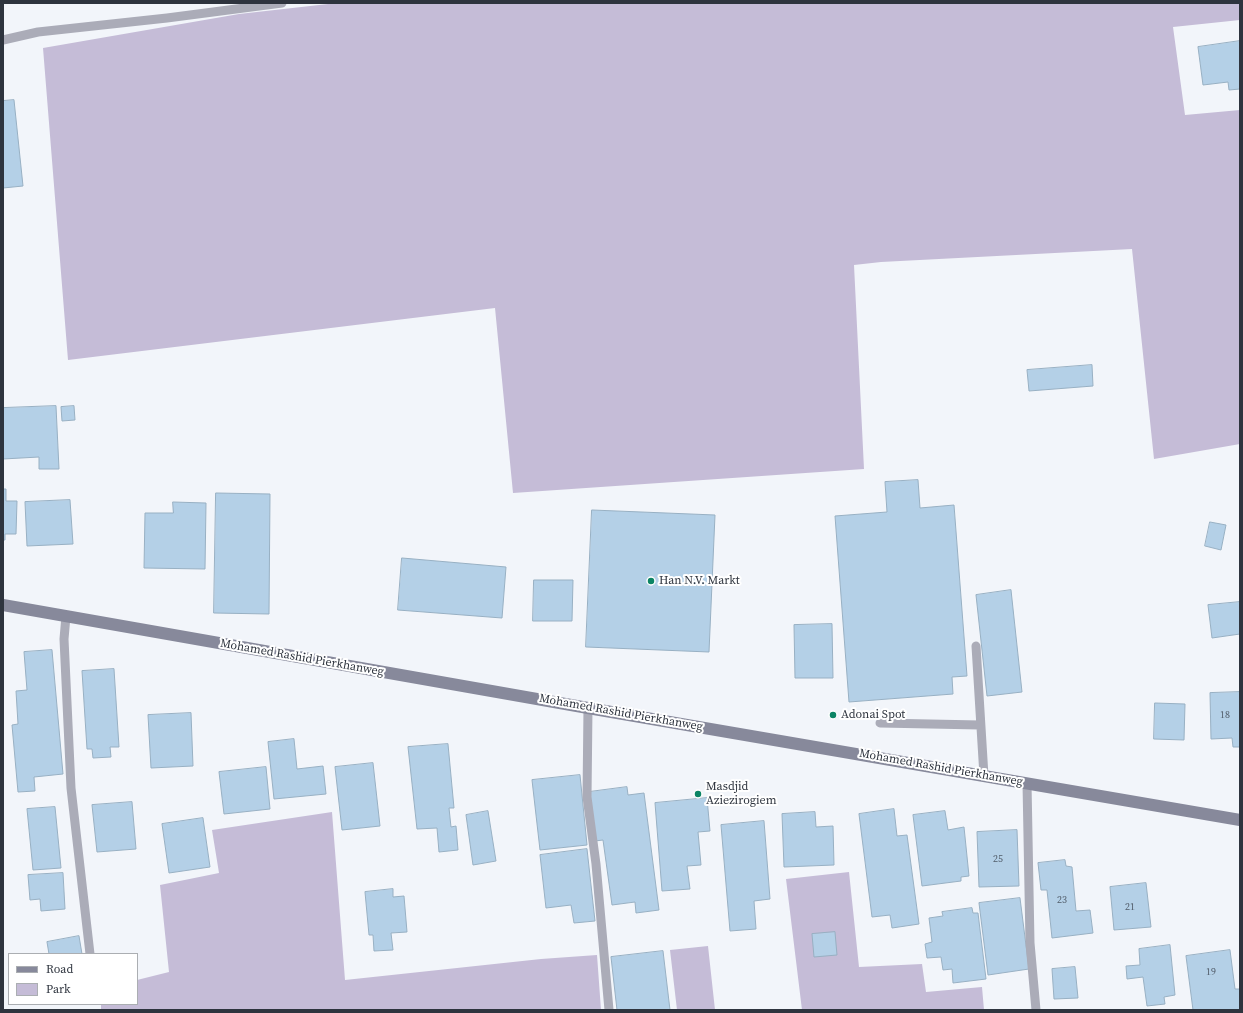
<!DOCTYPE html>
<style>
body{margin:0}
#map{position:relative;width:1243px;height:1013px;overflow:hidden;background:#f2f5fa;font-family:"Source Serif 4",serif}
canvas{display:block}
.frame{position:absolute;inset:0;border:4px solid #2e343e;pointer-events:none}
.legend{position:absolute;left:8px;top:953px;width:130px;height:52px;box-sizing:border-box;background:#fff;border:1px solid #abaeb2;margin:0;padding:5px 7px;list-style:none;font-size:12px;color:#2e343e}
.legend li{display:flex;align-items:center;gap:8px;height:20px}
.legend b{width:20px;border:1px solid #abaeb2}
</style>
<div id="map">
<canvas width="1243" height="1013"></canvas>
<div class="frame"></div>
<ul class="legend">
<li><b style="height:5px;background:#87899b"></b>Road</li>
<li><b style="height:11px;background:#c5bcd7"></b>Park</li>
</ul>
</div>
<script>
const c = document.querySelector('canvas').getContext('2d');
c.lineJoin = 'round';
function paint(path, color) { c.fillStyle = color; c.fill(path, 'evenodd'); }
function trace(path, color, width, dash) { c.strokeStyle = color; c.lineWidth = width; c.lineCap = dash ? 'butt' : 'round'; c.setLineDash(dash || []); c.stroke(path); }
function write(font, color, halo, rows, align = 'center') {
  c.font = font + ' "Source Serif 4",serif'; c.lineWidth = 4; c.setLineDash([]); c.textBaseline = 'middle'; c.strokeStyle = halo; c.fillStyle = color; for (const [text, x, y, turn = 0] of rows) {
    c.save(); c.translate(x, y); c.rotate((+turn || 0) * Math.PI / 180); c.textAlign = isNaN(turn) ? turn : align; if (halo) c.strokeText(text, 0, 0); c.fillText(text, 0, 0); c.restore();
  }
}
paint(new Path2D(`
 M337 3H1240V20L1173 27 1185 115 1240 110V444L1154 459 1132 249 881 262 854 265 864 469 513 493 495 308 68 360 43 48 239 14Z
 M332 812 345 980 541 959 597 955 601 1010H101V1004H137V980L169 972 160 885 219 873 212 830Z
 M849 872 859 967 922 964 926 992 982 987 984 1010H802L786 879Z
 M708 946 715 1010H677L670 950Z`), '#c5bcd7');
const building = new Path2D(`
 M1240 41V89L1229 90 1228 82 1203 85 1198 47Z
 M14 100 23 186 3 188V101Z
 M1092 365 1093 386 1029 391 1027 370Z
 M56 406 59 469H39V457L3 459V408Z
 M74 406 75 420 62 421 61 407Z
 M918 480 920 508 954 505 967 676 952 677 953 694 849 702 835 516 887 512 885 482Z
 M3 489H6V501H17L16 534H5V540H3Z
 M216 493 270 494 269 614 214 613Z
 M70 500 73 544 27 546 25 502Z
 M173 502 206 503 205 569 144 568 145 513H173Z
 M592 510 715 515 709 652 586 647Z
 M1210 522 1226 525 1221 550 1205 546Z
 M402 558 506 567 502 618 398 610Z
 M534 580H573L572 621H533Z
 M1011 590 1022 692 987 696 976 595Z
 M1240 602V634L1212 638 1208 605Z
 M832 624 833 678H795L794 625Z
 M52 650 63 774 34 777 35 791 18 792 12 725 18 724 16 691 27 690 24 652Z
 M114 669 119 747H110L111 757 93 758 92 749H87L82 671Z
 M1240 692V747H1233L1232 738 1211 739 1210 693Z
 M1155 703 1185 704 1184 740 1154 739Z
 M191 713 193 766 151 768 148 715Z
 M294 739 297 769 323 766 326 794 274 799 268 742Z
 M448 744 454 808H449L451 827 456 826 458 850 439 852 437 828 417 829 408 747Z
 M373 763 380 826 342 830 335 767Z
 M266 767 270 809 224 814 219 772Z
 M580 775 587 845 540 850 532 780Z
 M627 787 628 795 644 793 659 910 636 913 635 902 612 905 603 840 595 841 589 792Z
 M707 798 710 831 698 832 701 865 687 866 690 889 662 891 655 803Z
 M132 802 136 849 97 852 92 805Z
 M55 807 61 868 33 870 27 809Z
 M894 809 897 836 907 835 919 924 892 928 890 915 872 917 859 814Z
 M488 811 496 861 473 865 466 815Z
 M945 811 948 830 964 827 969 876 961 877V881L922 886 913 815Z
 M815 812 816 827 833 826 834 865 784 867 782 814Z
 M203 818 210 867 169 873 162 824Z
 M764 821 770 899 754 901 756 929 730 931 721 825Z
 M1017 830 1019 886 979 887 977 832Z
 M587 849 595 921 574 923 571 905 546 908 540 855Z
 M1065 860 1066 866 1072 867 1076 911 1090 910 1093 933 1052 938 1047 890H1041L1038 863Z
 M63 873 65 909 41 911 40 899 30 900 28 875Z
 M1146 883 1151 927 1114 930 1110 887Z
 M393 889V897L404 896 407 932 391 933 393 950 374 951 373 935H369L365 892Z
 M1020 898 1029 969 988 975 979 903Z
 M972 908 973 913H978L986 979 953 983 952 969 943 970 941 957 927 958 925 944 932 942 929 918 943 916 942 912Z
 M835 932 837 955 814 957 812 934Z
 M79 936 82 954H49L47 942Z
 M1170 945 1175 995 1164 997 1165 1004 1147 1006 1143 977 1127 979 1126 966 1140 965 1139 949Z
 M1230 950 1235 989H1240V1010H1193L1186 956Z
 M663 951 670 1010H617L611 957Z
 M1075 967 1078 998 1054 999 1052 969Z`);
paint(building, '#b4d0e7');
trace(building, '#98b0c3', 1);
trace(new Path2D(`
 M3 40 38 32 167 18 282 3
 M66 616 64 639 71 788 90 954
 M976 646 984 776
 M588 708 587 797 596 864 609 1010
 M880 723 980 725
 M1027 783 1030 943 1036 1010`), '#abacb8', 9);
trace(new Path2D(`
 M3 605 588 708 1240 820`), '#87899b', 12);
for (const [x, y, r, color] of [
 [651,581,4,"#0b8464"],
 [833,715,4,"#0b8464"],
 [698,794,4,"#0b8464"]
]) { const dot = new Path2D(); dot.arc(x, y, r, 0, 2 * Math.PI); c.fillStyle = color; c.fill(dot); trace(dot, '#fff', 1.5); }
write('10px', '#505b68', null, [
 ["18",1225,715],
 ["25",998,859],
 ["23",1062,900],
 ["21",1130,907],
 ["19",1211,972]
]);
write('12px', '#2e343e', '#fff', [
 ["Han N.V. Markt",659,581],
 ["Adonai Spot",841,715],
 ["Masdjid",706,787],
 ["Aziezirogiem",706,801]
], 'left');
write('12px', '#2e343e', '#fff', [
 ["Mohamed Rashid Pierkhanweg",302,658,10],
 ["Mohamed Rashid Pierkhanweg",621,713,10],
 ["Mohamed Rashid Pierkhanweg",941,768,10]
]);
</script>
